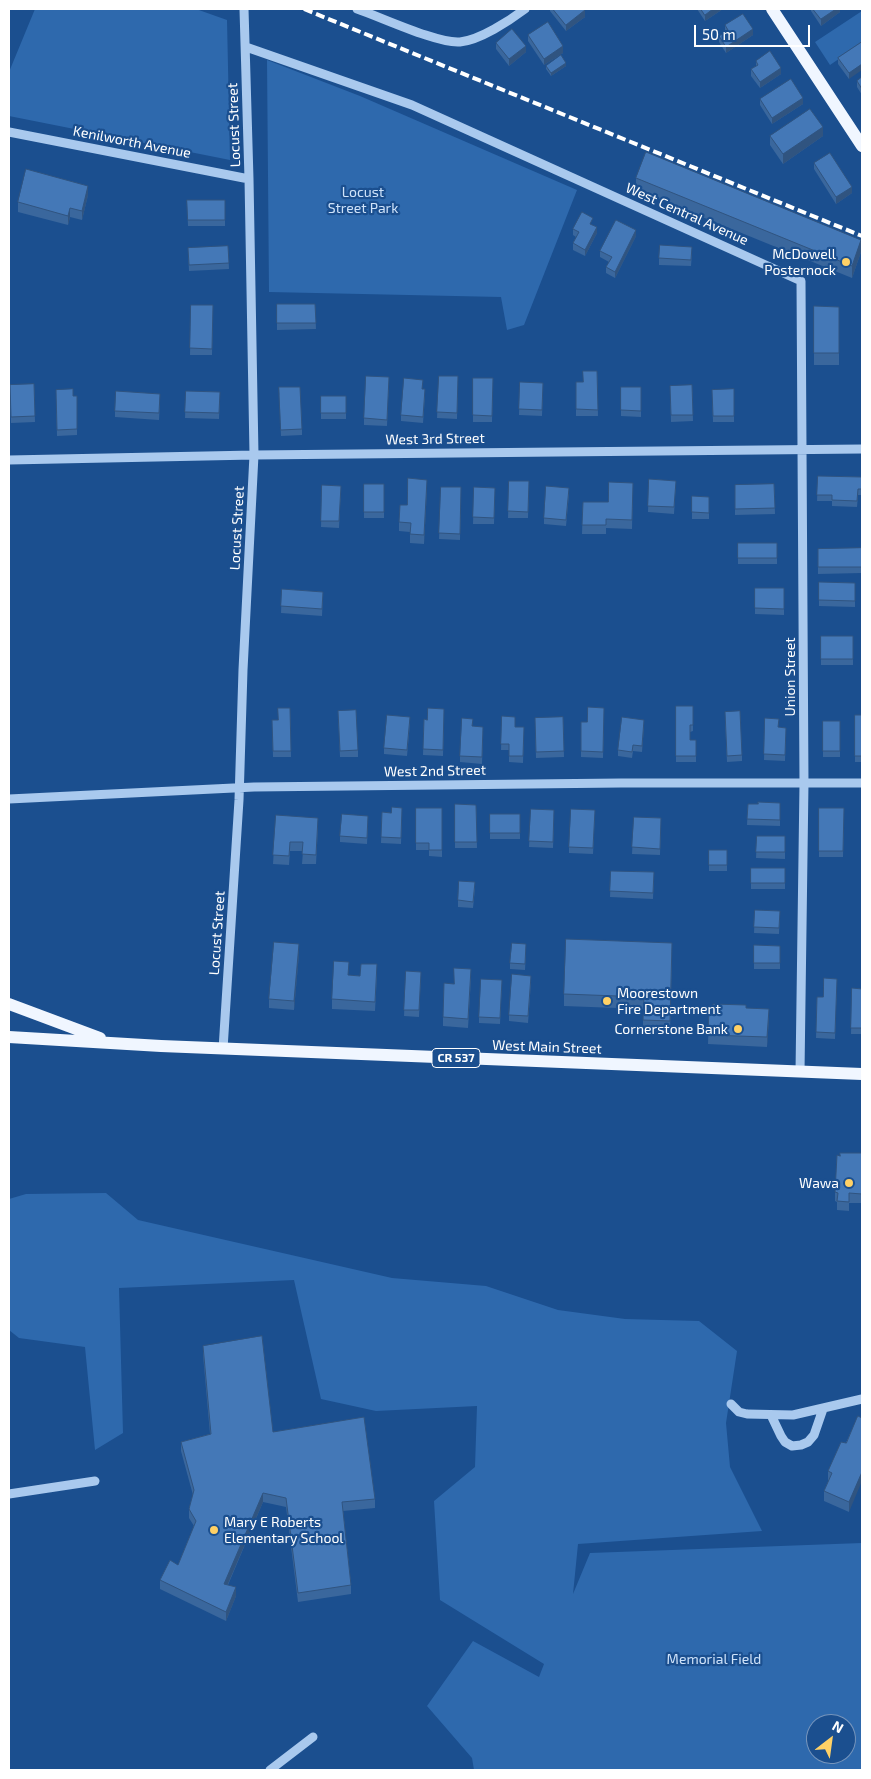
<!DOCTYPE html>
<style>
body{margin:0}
#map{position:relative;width:871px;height:1779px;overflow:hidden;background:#1b4f8f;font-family:"Exo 2",sans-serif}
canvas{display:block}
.frame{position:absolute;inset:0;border:10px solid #fff;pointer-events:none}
.north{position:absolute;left:806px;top:1714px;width:50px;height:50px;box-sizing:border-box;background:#1b4f8f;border:1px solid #7695bc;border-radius:50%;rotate:30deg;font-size:14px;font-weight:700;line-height:20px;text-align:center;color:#fff}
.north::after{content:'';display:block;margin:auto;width:18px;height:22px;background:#ffd166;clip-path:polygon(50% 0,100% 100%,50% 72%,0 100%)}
.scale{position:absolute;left:694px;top:25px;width:116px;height:22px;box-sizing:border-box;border:2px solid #fff;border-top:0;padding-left:6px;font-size:15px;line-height:18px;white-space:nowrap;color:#fff;-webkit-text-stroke:4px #1b4f8f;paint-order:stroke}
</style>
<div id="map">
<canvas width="871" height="1779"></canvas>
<div class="frame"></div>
<div class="north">N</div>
<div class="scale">50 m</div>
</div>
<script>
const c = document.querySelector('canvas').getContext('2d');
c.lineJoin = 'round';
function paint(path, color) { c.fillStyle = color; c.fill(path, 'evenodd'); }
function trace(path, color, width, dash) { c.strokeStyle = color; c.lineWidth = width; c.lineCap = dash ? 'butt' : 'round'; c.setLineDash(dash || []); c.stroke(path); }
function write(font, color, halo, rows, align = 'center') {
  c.font = font + ' "Exo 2",sans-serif'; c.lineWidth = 4.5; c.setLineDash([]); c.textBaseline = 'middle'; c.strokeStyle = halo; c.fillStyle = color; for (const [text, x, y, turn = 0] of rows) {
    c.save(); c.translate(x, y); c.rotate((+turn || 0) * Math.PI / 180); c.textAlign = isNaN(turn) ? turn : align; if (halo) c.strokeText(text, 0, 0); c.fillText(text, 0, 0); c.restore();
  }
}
paint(new Path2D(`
 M35 9H196L227 20 230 160 9 116V72Z
 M862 11V43L830 65 815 42Z
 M267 60 360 96 577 190 524 325 507 330 501 297 269 292Z
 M106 1193 138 1220 392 1278 486 1286 558 1310 625 1319 699 1321 737 1351 726 1423 730 1467 762 1531 578 1544 573 1594 590 1553 862 1543V1770H474L472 1758 427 1706 473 1641 539 1677 544 1664 440 1600 434 1501 475 1467 477 1406 376 1411 321 1399 294 1280 119 1288 123 1433 95 1450 85 1347 19 1338 9 1330V1199L26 1194ZM816 1724H846V1754H816Z`), '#2e69ad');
trace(new Path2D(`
 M357 9C381 17 438 44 460 42 480 40 509 21 525 9
 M246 47 412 105 801 281 804 783 800 1072
 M9 132 249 179
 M9 460 254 455 862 449
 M9 799 254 787 621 783H862
 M223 1049 239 800 243 670 254 455 249 179 244 9
 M731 1404 739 1412 747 1414 793 1415 862 1399
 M771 1415 781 1436 785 1442 792 1446 801 1445 808 1442 814 1435 823 1409
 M9 1494 95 1481
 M270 1770 313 1737`), '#a9c9ee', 9);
trace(new Path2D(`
 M772 9 862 146
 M9 1004 100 1038
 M9 1037 161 1046 862 1074`), '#f0f6ff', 12);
trace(new Path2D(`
 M304 9 862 236`), '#fff', 4, [9, 4]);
paint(new Path2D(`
 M550 9H584L585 17 566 31 550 11Z
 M697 9H723L705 21Z
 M811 9H840V12L821 26 811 11Z
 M725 25 753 35 726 53 719 42V36L725 32Z
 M528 35 563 53 544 65 528 41Z
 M862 42 849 79 838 64V58Z
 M496 43 526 52 509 66 496 49Z
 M756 61 781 74 760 88 751 76V69L756 66Z
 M546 66H566L551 76 546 69Z
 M862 77V95L857 87V81Z
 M760 99 803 104 772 124 760 105Z
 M770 136H823L783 164 770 145Z
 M814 163 852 193 836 204 814 169Z
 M636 178 861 252 852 278 636 190Z
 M88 195 82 220 70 217 68 225 18 212V202Z
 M187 200H225V226H188Z
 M593 225 597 233 585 256 573 250V243L576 237 573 235V229Z
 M636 236 615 278 606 273V267L609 262 600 257V251Z
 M228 246 229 269 189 271 188 248Z
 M692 253 691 266 659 265V258Z
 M277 304H315L316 329 277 330Z
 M191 305H213L212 355H190Z
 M814 306 839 307V365H814Z
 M597 371 598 416H576V382H583Z
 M439 376H458L457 419 437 418Z
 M389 377 387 426 364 425V418Z
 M473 378H493L492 422H473Z
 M520 382 543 383 542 416 519 415Z
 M34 384 35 422 11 423 10 385Z
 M692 385 693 421 671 422 670 386Z
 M621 387H641V417L621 416Z
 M734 389V422H713L712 390Z
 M56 390 73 396H77V435L57 436Z
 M186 391 220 392 219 419 185 418Z
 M279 394 302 429V435L281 436Z
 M425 395 423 423 401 421V415Z
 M321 396H346V419H321Z
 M160 400 159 420 115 417V411Z
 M818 476 862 477V495H858L857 507 832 506V501H817Z
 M649 479 676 481 674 514 648 512Z
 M509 481H529L528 518H508Z
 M633 483 632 529 606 528V534H582L583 502H608Z
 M364 484H384V518H364Z
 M774 484 775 514 735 515V485Z
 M322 485 341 486 339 528 321 527Z
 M441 487H461L460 540 439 539Z
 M474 487 495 488 494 524H473Z
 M427 489 424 544 410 543V532L399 531V522L407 505Z
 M569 494 566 526 544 524V518Z
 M692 496 709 497V519H692Z
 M738 543H777V564H738Z
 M862 548V573L818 574V549Z
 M819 582 855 583V607L819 606Z
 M755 588H784V615L755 614Z
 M282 589 323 592 322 616 281 613Z
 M821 636H853V665H821Z
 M676 706H693V731L690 732V740H696V762H676Z
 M290 708 291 757H273L272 720H278Z
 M604 708 603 758 581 757V722H587Z
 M444 709 443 756 423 755 424 719 427 720Z
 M338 711 358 750V757H340Z
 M855 715H862V762H855Z
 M502 716 515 727H524L523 763 509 762V750H501Z
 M563 717 564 757 536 758 535 718Z
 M725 718 742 755V761L727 762Z
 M765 718 779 727 786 728 785 761 764 760Z
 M823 721H840V757H823Z
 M410 723 407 756 384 754V748Z
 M473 726 483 733 482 764 460 762V756Z
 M644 726 642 752 633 751 632 758 618 756V750Z
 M780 803V826L747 825 748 804H758Z
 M455 804 476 805 477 848H455Z
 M402 808 401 844 381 843 382 812 391 813Z
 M416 808H442V857L429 856V850H416Z
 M819 808H844L843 857H819Z
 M531 809 554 817 553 848 529 847Z
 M595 810 593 854 569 853V847Z
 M490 814H520V839H490Z
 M276 815 318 827 316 864H302L303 851H290L289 865 273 864Z
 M634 817 661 818 660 855 632 854Z
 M368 822 367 844 340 842V836Z
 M757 836H785V859L756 858Z
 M709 850H727V871H709Z
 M751 868H785V889H751Z
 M611 871 654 872 653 899 610 897Z
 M475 888 473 908 458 907V900Z
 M755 910 780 911 779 934 754 933Z
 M754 945 780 946V969H754Z
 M526 950 525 970 510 969V963Z
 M299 954 294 1010 269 1008V999Z
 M672 955 670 1033 643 1032V1009L564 1006V994Z
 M406 971 421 972 419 1017 404 1016Z
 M377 974 375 1011 332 1009V999L349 975 360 976Z
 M471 978 468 1028 443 1026V1017L454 984Z
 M837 979 835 1039 816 1038 817 997H823Z
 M502 980 500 1024 479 1023V1017Z
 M531 982 528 1023 509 1021V1015Z
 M852 988 862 989V1034H851Z
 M709 1007 746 1008 769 1018 767 1047 708 1044Z
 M862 1153V1203H849V1211L837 1210V1202L835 1201V1192L840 1156Z
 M203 1346 273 1432 375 1499V1508L343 1511 351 1585V1594L298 1602 286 1507 263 1502 228 1585 236 1596 226 1621 160 1589V1580L178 1565 194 1526 189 1518V1509L193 1495 181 1451V1442L210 1434 203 1355Z
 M858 1416 849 1512 824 1501V1491L829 1481 828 1480V1471L846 1443Z`), '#3a679d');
paint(new Path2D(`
 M713 9H723L705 21V15Z
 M836 9H840V12L821 26V19Z
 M585 10V17L566 31V25Z
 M753 29V35L726 53V47Z
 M526 46V52L509 66V59Z
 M563 46V53L544 65V59Z
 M566 63V66L551 76V73Z
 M862 64V70L849 79V73Z
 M781 68V74L760 88V82Z
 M803 98V104L772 124V118Z
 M823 127V136L783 164V154Z
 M88 186V195L82 220V211Z
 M852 187V193L836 204V197Z
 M70 208V217L68 225V216Z
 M597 227V233L585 256V250Z
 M636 230V236L615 278V272Z
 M861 240V252L852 278V266Z
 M427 480V489L424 544V535Z
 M644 720V726L642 752V746Z
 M299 944V954L294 1010V1001Z
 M769 1009V1018L767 1047V1037Z
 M862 1472V1481L849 1512V1502Z
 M263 1493V1502L224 1593V1584Z
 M236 1587V1596L226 1621V1612Z`), '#305480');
const building = new Path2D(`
 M553 9H584L585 10 566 25Z
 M701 9H713L705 15Z
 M813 9H836L821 19Z
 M743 14 753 29 726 47 719 36 728 30 725 25Z
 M548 22 563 46 544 59 528 35Z
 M512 29 526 46 509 59 496 43Z
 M862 42V64L849 73 838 58Z
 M770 51 781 68 760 82 751 69 758 65 756 61Z
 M561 55 566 63 551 73 546 66Z
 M862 77V89L857 81Z
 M791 79 803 98 772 118 760 99Z
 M810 109 823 127 783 154 770 136Z
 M646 152 861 240 852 266 636 178Z
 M830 153 852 187 836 197 814 163Z
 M26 169 88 186 82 211 70 208 68 216 18 202Z
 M187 200H225V220H188Z
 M582 212 593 218 590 224 597 227 585 250 573 243 579 232 573 229Z
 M616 220 636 230 615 272 606 267 612 257 600 251Z
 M660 245 692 247 691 260 659 258Z
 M228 246 229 263 189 265 188 248Z
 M277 304H315L316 323H277Z
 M191 305H213L212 349 190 348Z
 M814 306 839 307V353H814Z
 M583 371H597L598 410 576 409V382H583Z
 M366 376 389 377 387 420 364 418Z
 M439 376H458L457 413 437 412Z
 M404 378 423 380 422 389H425L423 417 401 415Z
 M473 378H493L492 416 473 415Z
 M520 382 543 383 542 410 519 409Z
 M34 384 35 416 11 417 10 385Z
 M692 385 693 415H671L670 386Z
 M279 387H300L302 429 281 430Z
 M621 387H641V411L621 410Z
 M73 389V396H77V429L57 430 56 390Z
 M734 389V416H713L712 390Z
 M116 391 160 394 159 413 115 411Z
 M186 391 220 392 219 413 185 412Z
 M321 396H346V413H321Z
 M818 476 862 477V489H858L857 501 832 500V495H817Z
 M408 478 427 480 424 535 410 534 411 523 399 522 400 505H407Z
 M649 479 676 481 674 507 648 506Z
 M509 481H529L528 512 508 511Z
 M609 482 633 483 632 520 606 519V525H582L583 502H608Z
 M364 484H384V512H364Z
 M774 484 775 508 735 509V485Z
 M322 485 341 486 339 521H321Z
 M546 486 569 488 566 520 544 518Z
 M441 487H461L460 534 439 533Z
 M474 487 495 488 494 518 473 517Z
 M692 496 709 497V513L692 512Z
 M738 543H777V558H738Z
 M862 548V567H818V549Z
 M819 582 855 583V601L819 600Z
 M755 588H784V609L755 608Z
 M282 589 323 592 322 609 281 606Z
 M821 636H853V659H821Z
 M676 706H693V725H690V740H696V756H676Z
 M588 707 604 708 603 752 581 751V722H587Z
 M278 708H290L291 751H273L272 720H278Z
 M428 708 444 709 443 750 423 749 424 719 427 720Z
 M356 710 358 750 340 751 338 711Z
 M740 711 742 755 727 756 725 712Z
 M387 715 410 717 407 750 384 748Z
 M855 715H862V756H855Z
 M502 716 515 717V727H524L523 756H509V744H501Z
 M563 717 564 751 536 752 535 718Z
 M622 717 644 720 642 746 633 745 632 752 618 750Z
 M462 718 473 719 472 726 483 727 482 757 460 756Z
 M765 718 779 719 778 727 786 728 785 755 764 754Z
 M823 721H840V751H823Z
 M758 802 780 803V820L747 819 748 804H758Z
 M455 804 476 805 477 842H455Z
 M392 807 402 808 401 838 381 837 382 812 391 813Z
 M416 808H442V850H429V843H416Z
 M819 808H844L843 851H819Z
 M531 809 554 810 553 842 529 841Z
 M571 809 595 810 593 848 569 847Z
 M342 814 368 816 367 838 340 836Z
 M490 814H520V833H490Z
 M276 815 318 818 316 855 302 854 303 842H290L289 856 273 855Z
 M634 817 661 818 660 849 632 847Z
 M757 836H785V852H756Z
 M709 850H727V865H709Z
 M751 868H785V883H751Z
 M611 871 654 872 653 893 610 891Z
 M459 881 475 882 473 902 458 900Z
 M755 910 780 911 779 928 754 927Z
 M566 939 672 943 670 1021 643 1020 644 997 564 994Z
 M274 942 299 944 294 1001 269 999Z
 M512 943 526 944 525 964 510 963Z
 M754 945 780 946V963H754Z
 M334 961 349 962 348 975 360 976 361 964H377L375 1002 332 999Z
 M454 968 471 969 468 1019 443 1017 444 983 454 984Z
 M406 971 421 972 419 1010H404Z
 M512 974 531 976 528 1016 509 1015Z
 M824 978 837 979 835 1033 816 1032 817 997H823Z
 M481 979 502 980 500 1018 479 1017Z
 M852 988 862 989V1028H851Z
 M713 1004 746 1005V1008L769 1009 767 1037 708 1035 709 1007H713Z
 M840 1153H862V1194L849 1193V1202L837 1201 838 1193 835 1192 837 1155 840 1156Z
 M262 1336 273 1432 364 1417 375 1499 342 1502 351 1585 298 1593 286 1498 263 1493 224 1584 236 1587 226 1612 160 1580 170 1560 178 1565 196 1521 189 1509 194 1490 181 1442 211 1434 203 1346Z
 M858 1416 862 1418V1472L849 1502 824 1491 832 1473 828 1471 841 1442 846 1443Z`);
paint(building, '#4478b7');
trace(building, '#305480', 1);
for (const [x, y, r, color] of [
 [846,262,5,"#ffd166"],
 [607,1001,5,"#ffd166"],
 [738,1029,5,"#ffd166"],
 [849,1183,5,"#ffd166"],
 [214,1530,5,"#ffd166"]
]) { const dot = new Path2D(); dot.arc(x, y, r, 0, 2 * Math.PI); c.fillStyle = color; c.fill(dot); trace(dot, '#1b4f8f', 2); }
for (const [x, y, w] of [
 [456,1058,48]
]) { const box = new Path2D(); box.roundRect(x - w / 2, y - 9.5, w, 19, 4); c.fillStyle = '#1b4f8f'; c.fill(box); trace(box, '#fff', 1); }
write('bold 12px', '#fff', null, [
 ["CR 537",456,1058]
]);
write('14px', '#fff', '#1b4f8f', [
 ["Locust Street",234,125,-92],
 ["Kenilworth Avenue",132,142,11],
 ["West Central Avenue",687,214,24],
 ["West 3rd Street",435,439,-1],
 ["Locust Street",237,528,-87],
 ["Union Street",790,677,-90],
 ["West 2nd Street",435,771,-1],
 ["Locust Street",217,933,-86],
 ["West Main Street",547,1047,2]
]);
write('14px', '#cfe3fa', '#1b4f8f', [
 ["Locust",363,192],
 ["Street Park",363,208],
 ["Memorial Field",714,1659]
]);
write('14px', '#fff', '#1b4f8f', [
 ["McDowell",836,254],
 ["Posternock",836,270],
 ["Moorestown",617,993,"left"],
 ["Fire Department",617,1009,"left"],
 ["Cornerstone Bank",728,1029],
 ["Wawa",839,1183],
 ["Mary E Roberts",224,1522,"left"],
 ["Elementary School",224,1538,"left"]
], 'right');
</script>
